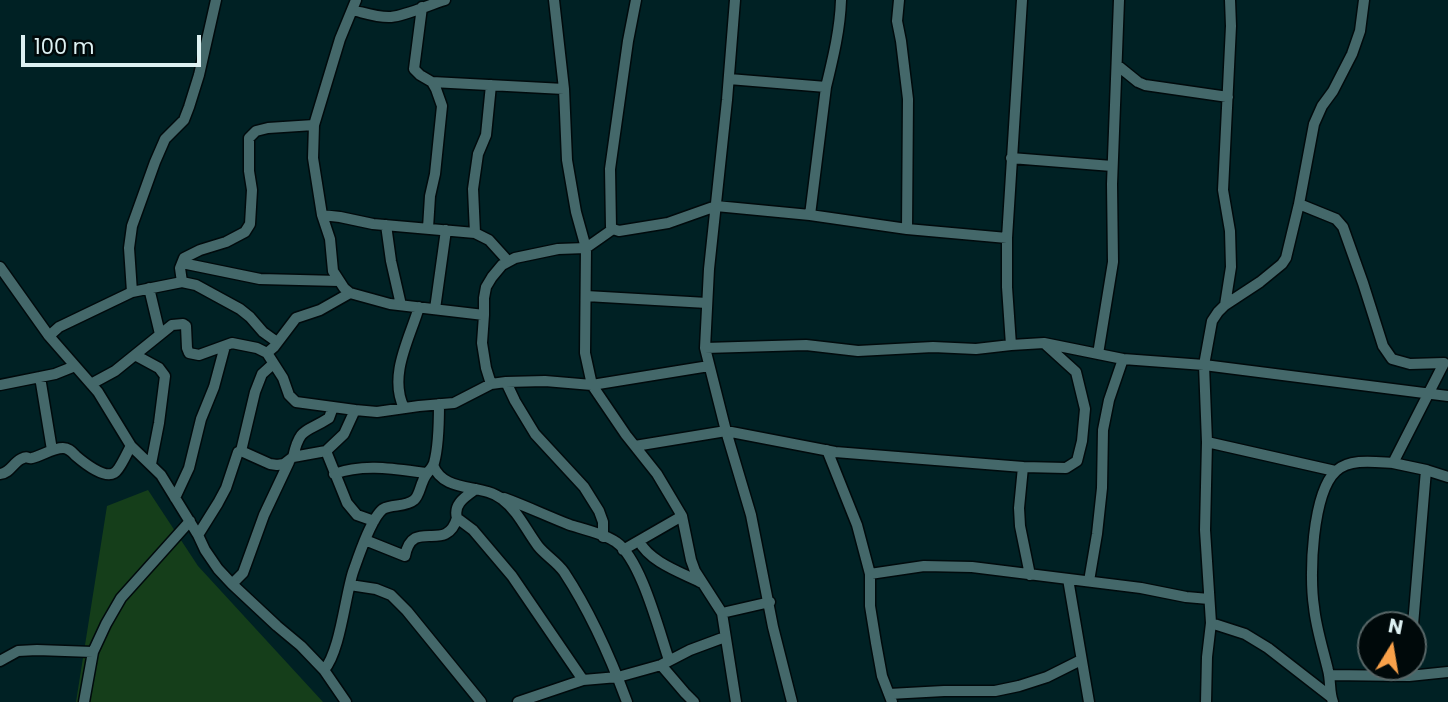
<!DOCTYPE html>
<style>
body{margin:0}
#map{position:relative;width:1448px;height:702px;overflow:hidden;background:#002124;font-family:Poppins,sans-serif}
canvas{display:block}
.north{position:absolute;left:1357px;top:611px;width:70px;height:70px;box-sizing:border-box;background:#00090a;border:2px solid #586667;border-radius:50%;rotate:11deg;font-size:19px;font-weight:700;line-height:28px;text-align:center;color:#ddf1f2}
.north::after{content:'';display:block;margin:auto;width:24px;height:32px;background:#f8a14a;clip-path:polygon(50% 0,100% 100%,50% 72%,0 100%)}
.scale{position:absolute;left:21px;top:35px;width:180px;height:32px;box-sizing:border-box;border:4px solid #ddf1f2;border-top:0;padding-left:9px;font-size:21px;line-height:24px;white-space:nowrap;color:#ddf1f2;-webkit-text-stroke:5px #00090a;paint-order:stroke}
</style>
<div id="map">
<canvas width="1448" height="702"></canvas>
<div class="north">N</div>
<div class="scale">100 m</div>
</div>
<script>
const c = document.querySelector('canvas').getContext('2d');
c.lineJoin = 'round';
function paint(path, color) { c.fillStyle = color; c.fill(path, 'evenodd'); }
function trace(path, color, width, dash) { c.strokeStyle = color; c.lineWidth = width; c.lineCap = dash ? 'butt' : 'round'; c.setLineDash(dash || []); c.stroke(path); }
paint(new Path2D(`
 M148 490 198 566 323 702H76L107 506Z`), '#153e1a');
const street = new Path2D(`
 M356 0 340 39 314 125 313 158 322 215 330 239 333 271 344 288 350 293 390 304 484 315
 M554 0 564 89 567 160 576 212 586 248 585 353 592 385 626 435 657 474 682 516 691 560 695 571 722 613 736 702
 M735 0 727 100 709 269 705 348 726 431 751 515 773 627 792 702
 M899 0 897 21 901 41 908 99 907 229
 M1022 0 1007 238V287L1011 345 1044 343 1123 359 1204 365 1448 396
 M422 7 414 69 420 75 432 82 436 89 442 106 435 174 430 196 428 228
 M352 10C365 13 379 18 391 17 408 15 428 5 445 0
 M1117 65 1138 82 1145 85 1228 97
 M729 79 826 87 810 215
 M432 82 564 89
 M826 87C833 58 840 30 841 0
 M1011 158 1112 166
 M1299 204 1336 219 1343 227 1363 283 1383 346 1392 359 1410 364 1444 363 1393 463C1375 462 1350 458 1336 471 1312 493 1309 576 1314 607 1316 628 1323 649 1328 670 1331 681 1329 692 1333 702
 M322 215 340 217 373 224 475 233 489 240 508 261
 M386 225 391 261 401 305
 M613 229 611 227 610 169 628 41 636 0
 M475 233 473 189 478 154 486 135 491 85
 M182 263 260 279 339 281
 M0 267 49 336 98 392 131 446 161 475 198 535 205 550 218 569 232 584 277 626 301 646 324 670 346 702
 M182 282 180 268 184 258 200 250 226 242 245 232 250 224 252 190 249 171V138L256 131 268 128 314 125
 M149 288 160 334
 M132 292 129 248 132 226 155 162 165 139 184 120 189 107 199 75 216 0
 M586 296 707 303
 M1225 305 1231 267 1230 231 1223 190 1231 26 1230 0
 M435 309 446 230
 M49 336 59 327 132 292 182 282 196 285 240 309 250 317 263 332 277 342
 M705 348 806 345 858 351 933 347 976 349 1011 345
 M267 353 274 347 296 318 320 310 350 293
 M1098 354 1113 262 1112 184 1119 0
 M135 355 159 368 165 376 159 423 151 464
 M40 377 52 450
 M506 382 515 401 535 434 584 487 599 511 603 522V537
 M91 384 115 371 172 325 183 324 186 326 187 348 189 353 199 355 232 343 257 348 267 353 283 378 289 395 296 402 355 410
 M491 384 486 368 482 343 484 315V298L486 287 492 277 502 265 515 258 558 249 586 248 613 229 619 231 668 223 716 206 810 215 907 229 1007 238
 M0 385 55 374 75 366
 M404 408C388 375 410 338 419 307
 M1207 442 1335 471
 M635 446 726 431 835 452 1023 467
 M827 450 857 525 870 574V606L876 643 882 676 892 702
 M241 451 255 392 262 374 273 364
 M326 451 347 503 357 515 374 521
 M293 457C300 426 306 433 329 418L333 407
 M1393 463 1426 470 1413 625
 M433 465C444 494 482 483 502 499 518 511 526 530 538 546 545 555 557 562 564 572 591 613 610 656 627 702
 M1426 470 1448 477
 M0 474C10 473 13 463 21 459 29 455 25 459 32 458 42 456 52 448 63 448 69 448 72 452 76 456 83 462 104 479 114 473 120 470 127 452 131 446
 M334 474C364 463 395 469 426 473
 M476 489C465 497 453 504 457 518L473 530 512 576 583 680
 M175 498 189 468 201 419 214 387 225 346
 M504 498C526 506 547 516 570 525 583 529 605 534 616 542 641 559 659 631 669 660
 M198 535 218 503 226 488 238 452 241 451 270 464 277 465 284 464 293 457 326 451 344 434 355 410 377 412 419 406 454 403 491 384 506 382 545 381 592 385 709 366
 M365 540 405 556C413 516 446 555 457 518
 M639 541C650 562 680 572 700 582
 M623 550 682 516
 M870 574 924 566 972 567 1141 588 1186 597 1209 599
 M1030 575 1020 526 1019 508 1023 467 1066 468 1077 461 1082 441 1085 409 1076 372 1044 343
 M1068 579 1089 702
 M1089 581 1097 534 1102 488 1103 430 1109 400 1123 359
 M232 584 243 573 264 515 289 462
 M350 585 376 589 391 595 407 611 481 702
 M722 613 770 602
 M1211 623 1245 634 1268 648 1331 697
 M0 661 18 651 37 650 93 652
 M661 665 685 693 694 702
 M324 670C340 652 345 597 353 572 358 558 371 518 383 509 392 504 406 507 414 500 419 496 420 487 423 481 425 474 432 469 434 463 438 449 439 419 439 404
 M1329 675 1409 676 1448 672
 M889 694 944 691H995L1019 686 1047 677 1081 660
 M84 702 93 652 106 624 121 598 190 521
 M518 702 583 680 618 677 661 665 690 650 725 637
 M1206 702 1207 657 1211 623 1205 530 1207 442 1204 365 1212 321 1218 312 1225 305 1260 282 1282 264 1286 258 1299 204 1314 124 1322 106 1333 91 1352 54 1360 31 1364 0`);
trace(street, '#000a0c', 13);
trace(street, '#44686a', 10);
</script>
